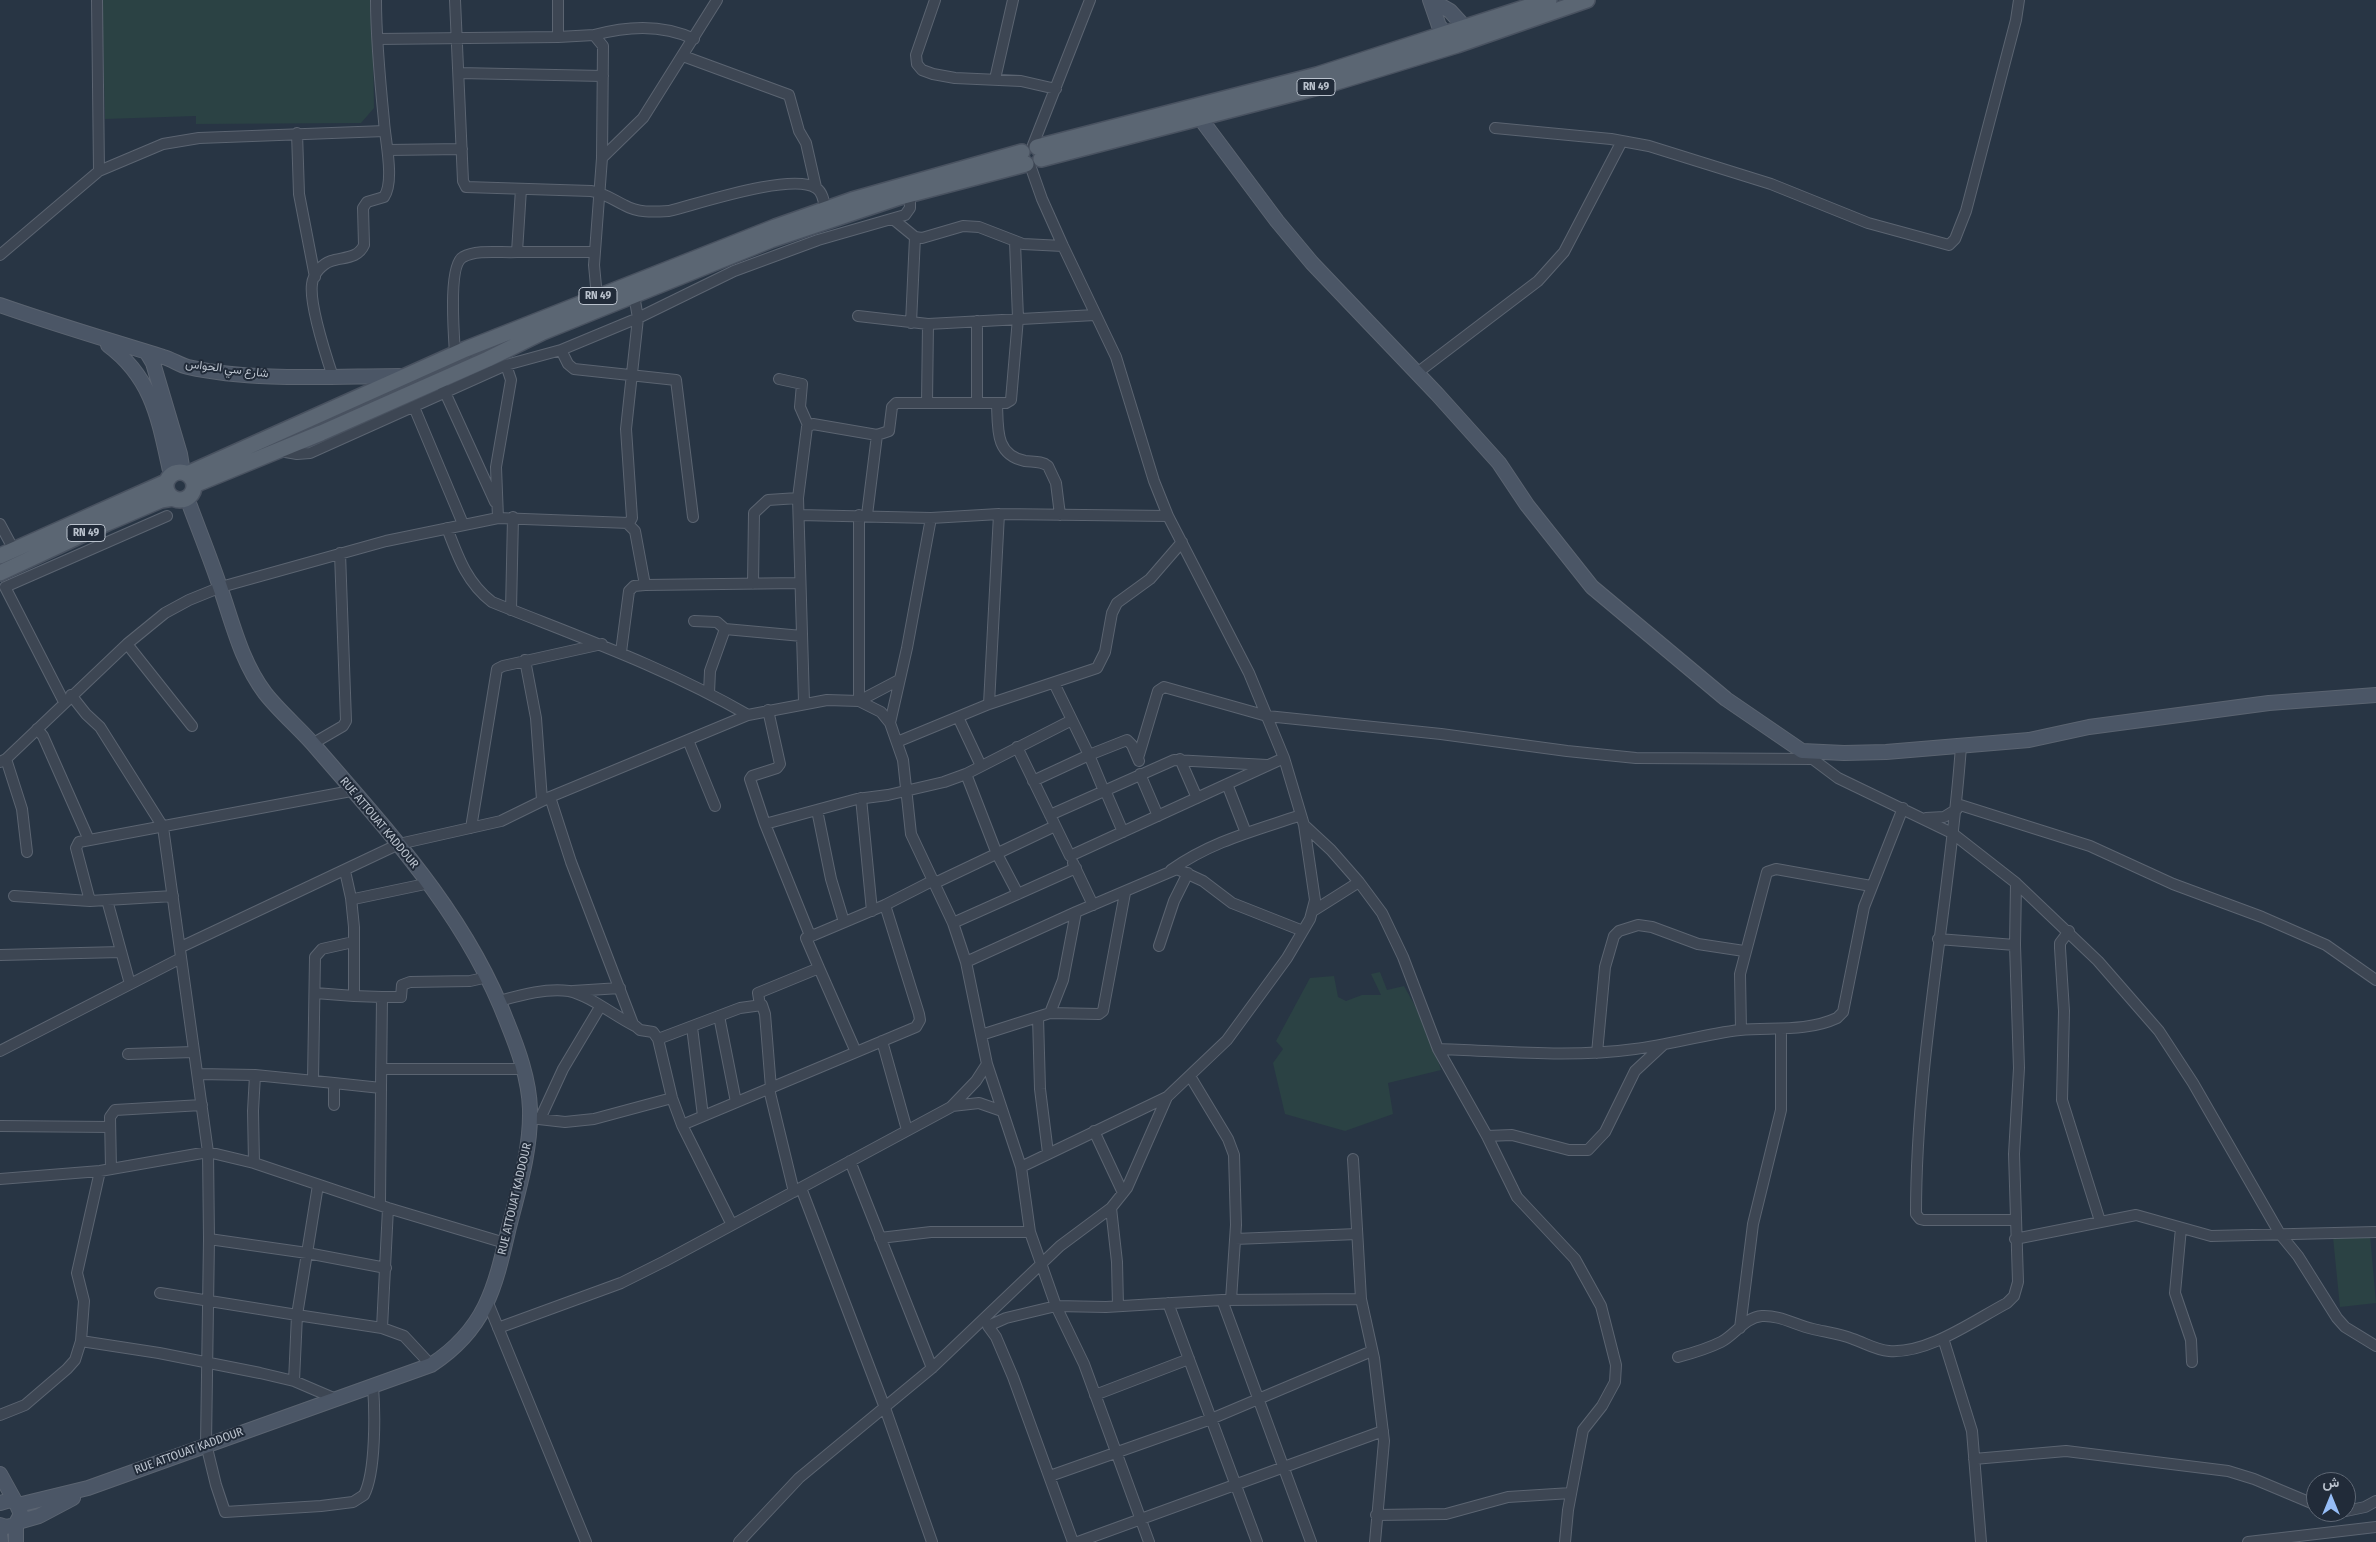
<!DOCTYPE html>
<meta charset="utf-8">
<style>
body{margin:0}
#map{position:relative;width:2376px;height:1542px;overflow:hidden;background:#283544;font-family:"Fira Sans Condensed",Vazirmatn,sans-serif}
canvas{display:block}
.north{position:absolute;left:2306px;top:1472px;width:50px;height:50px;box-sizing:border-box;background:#212b39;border:1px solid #5e6774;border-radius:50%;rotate:0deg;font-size:14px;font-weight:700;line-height:20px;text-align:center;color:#bac2cd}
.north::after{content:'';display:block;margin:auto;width:18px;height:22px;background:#96bdf6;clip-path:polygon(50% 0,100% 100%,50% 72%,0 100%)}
</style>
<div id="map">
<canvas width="2376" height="1542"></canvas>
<div class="north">ش</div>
</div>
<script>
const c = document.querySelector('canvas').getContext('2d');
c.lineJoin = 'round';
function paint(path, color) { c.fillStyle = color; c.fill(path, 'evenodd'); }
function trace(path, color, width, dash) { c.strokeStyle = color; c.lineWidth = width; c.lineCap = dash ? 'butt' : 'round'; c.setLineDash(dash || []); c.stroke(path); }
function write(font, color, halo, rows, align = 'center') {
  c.font = font + ' "Fira Sans Condensed",Vazirmatn,sans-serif'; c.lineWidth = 4; c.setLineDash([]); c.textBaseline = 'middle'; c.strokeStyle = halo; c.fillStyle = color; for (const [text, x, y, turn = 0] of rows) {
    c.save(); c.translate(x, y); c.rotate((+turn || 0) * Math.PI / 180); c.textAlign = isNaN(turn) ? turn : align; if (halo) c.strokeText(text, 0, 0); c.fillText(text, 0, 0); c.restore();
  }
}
paint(new Path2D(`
 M102 0H372L374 108 361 123 196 124V116L105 119Z
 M1380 972 1387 990 1404 986 1423 1020 1426 1035 1431 1039 1441 1070 1388 1083 1393 1114 1345 1131 1285 1114 1273 1063 1283 1049 1276 1041 1310 978 1334 976 1338 997 1346 1001 1362 995H1381L1371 974Z
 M2370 1235 2376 1303 2340 1307 2333 1237Z`), '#2b4244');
const street = new Path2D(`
 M455 0 463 181 466 187 591 191C604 193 612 199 624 205 638 213 653 212 669 211 698 204 792 172 816 188 823 192 824 202 825 209
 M558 0V37L594 35 603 46 602 158 594 265 597 297
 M935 0 916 55 917 64 922 70 933 74 955 78 1021 81 1056 89
 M594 35C627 26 663 24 694 39
 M378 39 558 37
 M683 56 789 95 799 131 806 143 816 187
 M459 73 603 76
 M995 79 1013 0
 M1495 128 1611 139 1649 146 1771 184 1868 223 1949 245 1955 239 1966 211 2016 20 2019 0
 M297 133 299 194 315 277
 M1033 145 1090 0
 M388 150 462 149
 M602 158 643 118 717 0
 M99 171 163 144 199 138 385 131
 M893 219 915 237 922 238 963 226 979 227 1023 244 1063 246
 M517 252H595
 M0 255 99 171 97 0
 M858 316 928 324
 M911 323 915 237
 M561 350 568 364 574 369 676 380 693 517
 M455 354C454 336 448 265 463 257 477 249 502 253 517 252L521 189
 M1417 373 1538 281 1564 252 1622 141
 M333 377C326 356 309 305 312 284 313 274 322 264 331 261 343 257 358 259 364 245L363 208 367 202 384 197C395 181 385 140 384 121 380 81 376 40 376 0
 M779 379 802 384 800 407 808 425
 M443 388 495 502
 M927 403H1006L1011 400 1018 318 1015 242
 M977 403V321
 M997 403C998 429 995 455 1025 461 1033 462 1042 461 1048 466L1056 483 1060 515
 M414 407 463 524
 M280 451 297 454 310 453 506 365 561 350 638 318 734 271 818 240 905 215 910 208V195
 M799 515 931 518 999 514 1168 516
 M859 515V701L899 680
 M867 515 877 435
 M498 518 496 467 511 380 506 365
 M0 524 14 550
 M447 528C458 557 467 583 492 602 579 637 667 668 748 715
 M753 584 754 513 768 500 798 498
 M645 585 800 583
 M511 610 513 517
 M694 621 717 622 725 629
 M127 644 192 726
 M621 652 629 591 634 586 645 585 635 531 627 523
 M525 660 536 718 542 800
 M709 693 710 671 725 629 802 636
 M71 695 86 714 100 727 163 827 208 1152 209 1239 206 1444 216 1485 225 1512 321 1506 353 1502 364 1495C376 1472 375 1412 373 1386
 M64 702 5 587 167 516
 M804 702 798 498 807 427 813 424 877 435 889 431 892 407 896 403H927L928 324 1095 315
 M989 704 999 514
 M768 710 780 764 777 768 752 776 750 779 765 824 809 933 814 935 885 905 934 880
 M958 717 981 766
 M890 723 907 648 931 518
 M37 729 43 736 89 840
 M688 740 715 806
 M897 742 989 704 1097 668 1105 652 1112 613 1117 603 1150 579 1182 542
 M312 744 343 726 346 721 340 553
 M1961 746C1950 903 1916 1056 1916 1214L1920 1219 1924 1220H2015
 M1017 747 1070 856 1284 758
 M1802 751 1838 778 1952 833 2016 883 2098 961 2159 1031 2193 1083 2280 1234 2298 1256 2337 1318 2345 1327 2376 1346
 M1138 758 1158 691 1164 687 1267 716 1441 734 1567 751 1636 758 1813 759
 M6 759 22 809 27 852
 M1180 759 1197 798
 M0 762 6 759 127 644 165 613 189 600 221 587 386 541 498 518 629 523 632 518 626 429 638 318 634 295
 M966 774 997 854 1018 894
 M1140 774 1158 816
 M1033 781 1089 755 1072 720
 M1227 784 1246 833
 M1105 790 1123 832
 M1104 791 1089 755 1127 740 1132 745 1139 761
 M550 797 571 862 633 1024 640 1030 653 1032 658 1039 672 1098 682 1125 732 1225
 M861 798 872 911
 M1957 804 2090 846 2173 884 2262 917 2326 945 2376 980
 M817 810 831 879 844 922
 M1050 815 1174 760 1267 765
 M1926 818 1944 817 1957 809
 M765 824 857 799 888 795 944 782 966 774 1072 720 1054 683
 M1304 825 1331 850 1359 882 1382 913 1403 957 1438 1049 1487 1136 1517 1197 1575 1259 1601 1306 1616 1365 1615 1382 1602 1406 1583 1430 1568 1510 1565 1542
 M471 828 497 669 503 666 602 644
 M1073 863 1093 905
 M1171 870C1212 841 1254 831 1301 815
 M345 871 351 898 354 899 430 883
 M935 883 1055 826
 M14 896 90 901 173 896
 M351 898 354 927V996L382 997
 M107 900 130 984
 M90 901 76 848 79 842 351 791
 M1313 911 1359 882
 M953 923 1076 868
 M2069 931 2060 943V948L2064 1011 2062 1100 2100 1221
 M1938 939 2015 945 2016 883
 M1159 946 1174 901 1188 873
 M181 947 399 844 501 821 550 797 748 715 827 700 859 701 881 712 890 723 903 760 911 834 953 923 966 962 987 1064 1021 1167 1030 1232 1056 1306 1084 1364 1149 1542
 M0 955 121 952
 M966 962 1076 912
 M819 968 856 1052
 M573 991 620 988
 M315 993 354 996
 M499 1001C521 995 545 988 569 991 589 995 616 1017 635 1026
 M760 1005 758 993 819 968 806 938 814 935
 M1050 1013 1063 980 1076 912 1177 869 1203 881 1232 903 1303 931
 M719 1016 736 1102
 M1038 1017 1040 1089 1048 1153
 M692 1027 703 1116
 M1741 1030 1740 974 1767 872 1776 869 1871 886
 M981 1035 1050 1013 1099 1014 1103 1011 1125 893
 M658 1039 740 1008 762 1005 765 1014 771 1088
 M882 1041 907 1130
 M1438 1049C1504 1051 1569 1058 1635 1049 1670 1045 1704 1034 1740 1030 1772 1027 1807 1032 1837 1018L1843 1012 1864 907 1903 808
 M0 1051 181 958
 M1597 1053 1605 967 1614 936 1619 931 1638 925 1652 927 1698 944 1744 951
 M128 1054 194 1052
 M382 1069H523
 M198 1074 255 1075
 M1190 1076 1228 1139 1234 1155 1236 1225 1231 1300
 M313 1080 315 957 322 949 353 942
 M381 1088 382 997H401L402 985 410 982 470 981 488 977
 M769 1089 794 1192
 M334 1105V1083L381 1088 380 1205
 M952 1106 979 1103 1002 1111
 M530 1118 565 1122 594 1119 672 1098
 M540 1119 563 1069 600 1007
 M682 1125 916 1027 920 1020 919 1014 885 905
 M0 1126 110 1127
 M1094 1131 1123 1193
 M1487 1136 1512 1135 1569 1150H1588L1605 1132 1635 1071 1663 1045
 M1353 1159 1361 1299 1374 1358 1384 1441 1375 1542
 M850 1161 932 1368
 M254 1163 253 1111 255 1075 334 1083
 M1021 1167 1167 1097
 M111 1169 110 1117 115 1110 202 1105
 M0 1179 100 1171 208 1152 254 1163 388 1208 505 1243
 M318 1185 297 1315 382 1328 388 1208
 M801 1188 885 1408 932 1542
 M1111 1208 1117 1262 1118 1306
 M2181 1228 2175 1293 2191 1340 2192 1362
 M880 1238 931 1232H1030
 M209 1239 307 1253 386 1268
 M1235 1239 1357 1234
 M2015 1239 2136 1215 2211 1236 2376 1232
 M160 1293 297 1315 294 1381
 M1222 1300 1311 1542
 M488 1303 586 1542
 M1168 1303 1257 1542
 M382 1328 404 1336 431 1365
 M498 1328 621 1283 665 1261 951 1107 976 1081 987 1064
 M1740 1328 1753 1224 1781 1110V1030
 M1943 1338 1972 1431 1981 1542
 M81 1341 159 1353 260 1373 294 1381 336 1399
 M1678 1357C1693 1353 1707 1349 1721 1342 1735 1335 1745 1317 1762 1316 1780 1315 1795 1325 1813 1329 1826 1332 1841 1334 1853 1339 1865 1343 1876 1350 1889 1351 1928 1354 1973 1321 2007 1303L2014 1296 2018 1282 2014 1154 2019 1068 2015 945
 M1095 1395 1189 1359
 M0 1415 25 1405 67 1369 75 1360 81 1341 84 1301 77 1273 100 1171
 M1974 1459 2066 1451 2228 1471 2254 1479 2316 1505
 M1050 1476 1211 1419 1372 1351
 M2346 1511 2365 1507 2376 1501
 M1376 1515 1446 1514 1508 1497 1571 1493
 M739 1542 799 1478 932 1368 1060 1246 1111 1208 1127 1188 1167 1097 1227 1040 1287 958 1310 919 1315 900 1304 825 1284 758 1249 673 1168 516 1154 481 1116 357 1063 246 1042 199 1030 165
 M1073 1542 1013 1377 996 1337 988 1326 1006 1318 1056 1306 1106 1307 1222 1300 1361 1299
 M1078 1542 1383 1431
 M2248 1542 2376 1527`);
const secondary = new Path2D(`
 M1430 0 1439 26 1452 40
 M1431 0 1450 11 1472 35
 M1200 118 1277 221 1312 263 1437 394 1499 463 1527 505 1592 587 1726 699 1802 751 1844 753 1886 752 2029 740 2089 727 2269 703 2376 695
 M0 305C54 324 109 340 163 357 172 359 179 365 188 367 254 382 336 376 404 376
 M108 345C154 379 159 422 171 475
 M147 353 153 363 180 454 183 472
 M0 1474 16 1503
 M0 1503 10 1500 16 1503 21 1514 15 1525 6 1527 0 1525
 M18 1505 88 1488 431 1365C486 1329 495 1288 509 1227 519 1188 531 1149 530 1109 529 1079 518 1049 507 1022 466 914 387 830 313 744 298 727 279 711 265 693 241 661 233 624 220 587 210 557 198 528 187 498
 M18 1522 39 1516 73 1498
 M0 1535 1 1542
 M16 1542V1524`);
const primary = new Path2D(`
 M1037 147 1317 75 1549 0
 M1041 159 1330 84 1457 45 1587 0
 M166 486a14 14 0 1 1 28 0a14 14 0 1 1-28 0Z
 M187 474 466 349 775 227 852 200 1022 152
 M194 485 321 433 488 359 543 332 771 240 900 197 1026 164
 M0 556 166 482
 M0 573 107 523 161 500 173 498`);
trace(street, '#5b6471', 12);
trace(secondary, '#5b6471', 16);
trace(primary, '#495260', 18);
trace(street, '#3d4653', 10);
trace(secondary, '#4b5666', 14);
trace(primary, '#5b6673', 15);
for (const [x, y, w] of [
 [1316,87,38],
 [598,296,38],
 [86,533,38]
]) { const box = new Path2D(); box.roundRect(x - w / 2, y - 8.5, w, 17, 4); c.fillStyle = '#212b39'; c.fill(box); trace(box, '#bac2cd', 1); }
write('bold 11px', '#bac2cd', null, [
 ["RN 49",1316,87],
 ["RN 49",598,296],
 ["RN 49",86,533]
]);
write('12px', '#bac2cd', '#212b39', [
 ["شارع سي الحواس",227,369,7],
 ["RUE ATTOUAT KADDOUR",379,823,50],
 ["RUE ATTOUAT KADDOUR",515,1199,-77],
 ["RUE ATTOUAT KADDOUR",189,1451,-20]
]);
</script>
